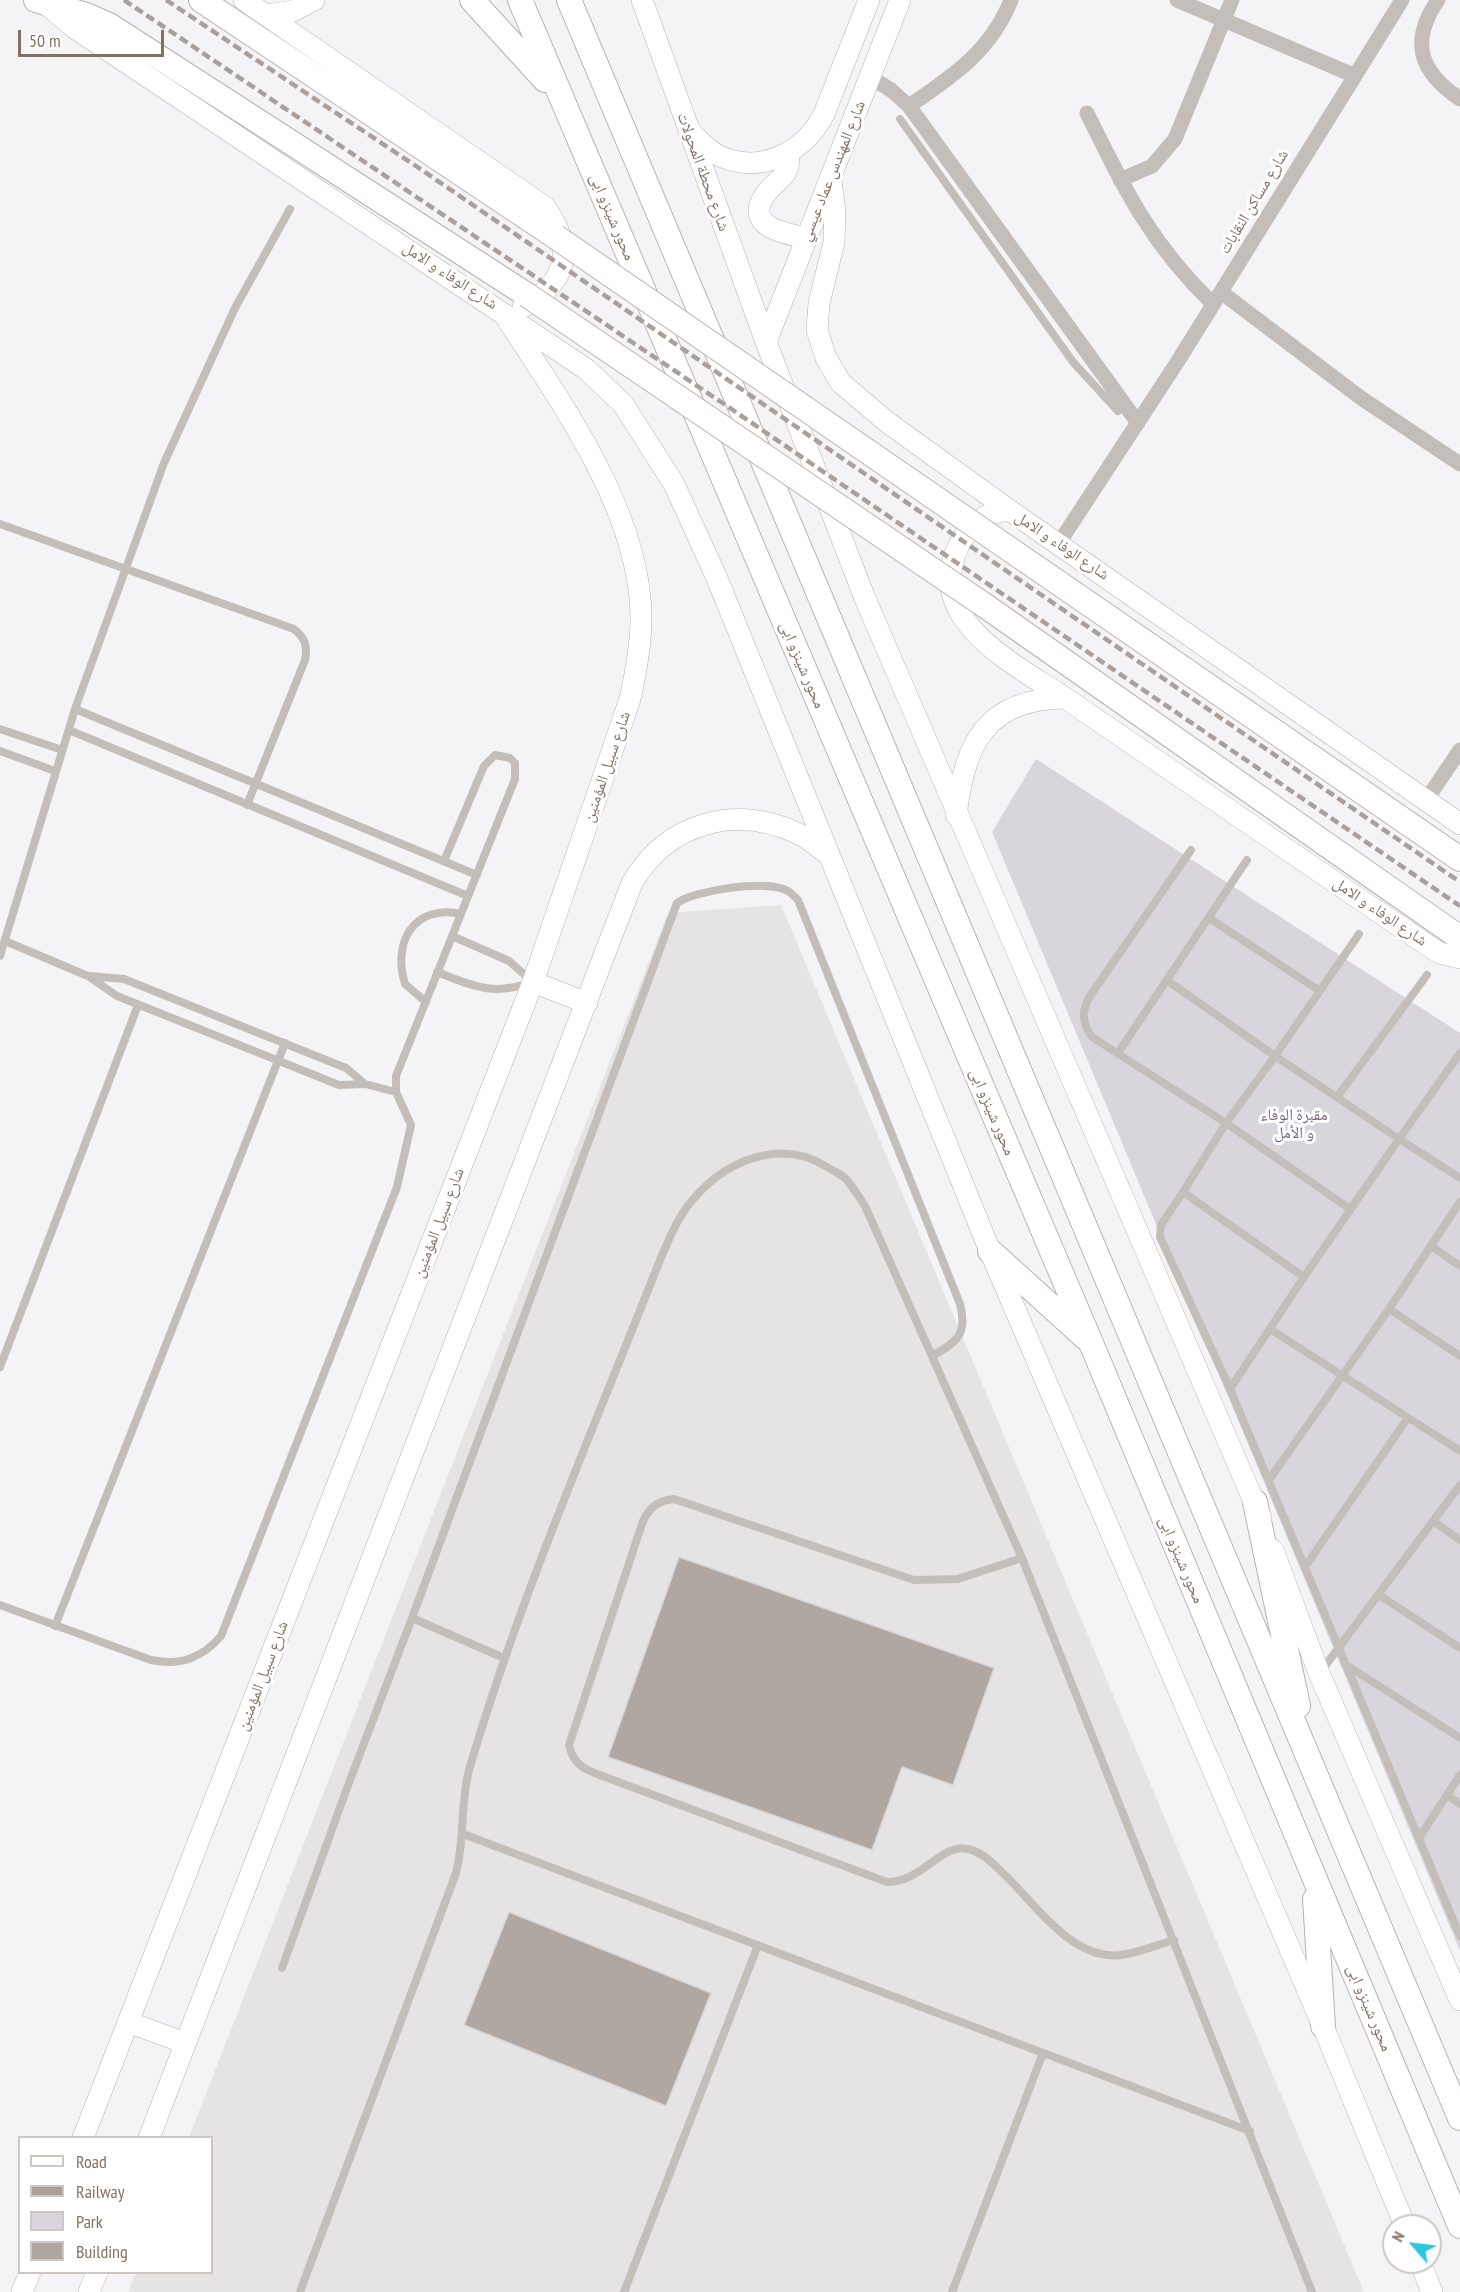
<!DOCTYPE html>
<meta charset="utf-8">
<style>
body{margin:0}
#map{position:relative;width:1460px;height:2292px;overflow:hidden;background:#f4f4f7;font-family:"PT Sans Narrow",sans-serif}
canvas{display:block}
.legend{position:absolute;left:18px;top:2136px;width:195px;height:138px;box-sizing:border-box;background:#fff;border:2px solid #cec6c2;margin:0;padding:8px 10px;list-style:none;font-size:18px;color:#847166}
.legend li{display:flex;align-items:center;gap:12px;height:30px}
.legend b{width:30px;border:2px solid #cec6c2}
.north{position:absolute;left:1382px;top:2214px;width:60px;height:60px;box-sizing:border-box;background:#fff;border:2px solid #cec6c2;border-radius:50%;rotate:298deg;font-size:16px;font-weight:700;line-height:24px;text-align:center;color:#847166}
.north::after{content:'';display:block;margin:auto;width:21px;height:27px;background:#2cc6de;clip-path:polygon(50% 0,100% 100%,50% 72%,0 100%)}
.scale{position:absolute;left:18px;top:30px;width:146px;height:27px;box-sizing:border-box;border:3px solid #847166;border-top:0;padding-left:8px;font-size:18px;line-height:21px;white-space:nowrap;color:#847166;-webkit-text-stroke:4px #fff;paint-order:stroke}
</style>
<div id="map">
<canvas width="1460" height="2292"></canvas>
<ul class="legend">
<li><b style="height:8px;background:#fff"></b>Road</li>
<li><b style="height:8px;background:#a9a09b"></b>Railway</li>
<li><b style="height:16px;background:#d9d5dd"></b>Park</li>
<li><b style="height:16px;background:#b1a7a2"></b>Building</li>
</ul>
<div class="north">N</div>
<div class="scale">50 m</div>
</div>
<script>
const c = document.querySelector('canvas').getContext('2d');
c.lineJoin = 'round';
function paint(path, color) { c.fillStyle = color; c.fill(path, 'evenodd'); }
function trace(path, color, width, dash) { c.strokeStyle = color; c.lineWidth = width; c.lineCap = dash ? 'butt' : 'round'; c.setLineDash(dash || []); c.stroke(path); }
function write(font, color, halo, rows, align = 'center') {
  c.font = font + ' "PT Sans Narrow","Noto Naskh Arabic",sans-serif'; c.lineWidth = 6; c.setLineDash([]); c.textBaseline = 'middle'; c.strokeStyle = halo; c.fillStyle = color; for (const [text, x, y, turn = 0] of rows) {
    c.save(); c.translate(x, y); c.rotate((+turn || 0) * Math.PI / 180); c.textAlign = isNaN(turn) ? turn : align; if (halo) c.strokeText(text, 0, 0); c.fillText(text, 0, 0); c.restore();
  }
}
paint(new Path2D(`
 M781 905 1364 2292H128L136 2273 212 2272V2138L189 2137 668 913Z`), '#e5e3e4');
paint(new Path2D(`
 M1036 759 1460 1033V1951L992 832Z`), '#d9d5dd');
const building = new Path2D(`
 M679 1557 994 1668 953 1785 902 1767 872 1850 608 1757Z
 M509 1912 711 1993 666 2106 464 2025Z`);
paint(building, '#b1a7a2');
trace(building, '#d6d6d8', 1.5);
const secondary = new Path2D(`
 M244 0 545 207C575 250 568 281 523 307
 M642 0 766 342 864 596 1261 1518
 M46 4 73 27 586 369 623 404 674 484 716 576 990 1251 1323 2026 1405 2226
 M267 15 293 11 314 0
 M689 131C697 138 705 147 714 153 756 177 804 154 824 114L869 0
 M789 153C790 180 777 177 765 195 743 227 786 234 807 238
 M831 181 835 212 834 242 819 303 817 330 826 358 841 383 887 422 1009 510 1460 824
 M766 342 900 0
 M1009 510C986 512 970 524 959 545 922 620 1015 664 1065 698
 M956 815C965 744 985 699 1065 698L1427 945 1440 953 1460 958
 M533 982 587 1003
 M1273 1550 1319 1673 1460 2000
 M128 2022 185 2043
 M83 2138 533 982 630 699C636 672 641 646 641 618 641 513 562 404 507 319
 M149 2138 632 883C668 822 735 804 799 834 810 839 819 848 829 855
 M1420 2262 1432 2292
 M22 2292 30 2272
 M89 2292 97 2272`);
const primary = new Path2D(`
 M36 0 86 15 109 25 527 295
 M201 0 556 237
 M472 0 545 80
 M520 0 1091 1343 1460 2226
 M569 0 1460 2118
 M1018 555 1460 859
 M984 605 1460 938
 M990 1251 1086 1338
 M1255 1502 1298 1706
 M1315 1899 1323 2026`);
trace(secondary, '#b9b1ad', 22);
trace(primary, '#b8b2af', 26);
trace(new Path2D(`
 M900 119 1073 362 1118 411
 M0 524 294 629C305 638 308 646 305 660L247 805
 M75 709 477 875
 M0 729 62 750
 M69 730 468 896
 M0 751 55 771
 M1191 850 1090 996C1081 1011 1082 1023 1092 1037L1226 1123 1183 1192 1304 1277 1230 1389 1460 1936
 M1209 918 1320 991
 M5 941 88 976 117 996 339 1085 365 1084 396 1092
 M0 956 75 709 164 463 235 308 290 209
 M437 972C475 987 493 996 533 982L509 961 452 936
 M88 976 124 979 346 1068 365 1084
 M1168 981 1275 1056 1226 1123 1350 1209
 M426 1002 405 984C392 942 414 904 461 914
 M1118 1053 1247 860
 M1460 1053 1399 1139 1460 1178
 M1337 1097 1427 975
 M1183 1192 1161 1225 1160 1237 1230 1389
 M1431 1246 1460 1266
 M1304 1277 1399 1139 1275 1056 1359 934
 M1389 1309 1460 1356
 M1270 1329 1460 1451
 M0 1367 138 1005
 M1269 1480 1389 1309 1460 1202
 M1433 1521 1460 1540
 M1022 1558 958 1579 914 1580 674 1499C657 1501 650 1507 643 1521L569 1745C573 1762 581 1768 597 1774L887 1882C923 1882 942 1842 968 1849 985 1853 996 1867 1008 1878 1038 1908 1074 1961 1121 1955 1138 1953 1157 1945 1174 1940
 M1305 1567 1407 1419
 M1379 1595 1460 1648
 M0 1605 151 1660C181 1666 202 1658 221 1636L397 1187 411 1125 396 1092V1076L515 779V763L510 758 495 755 484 766 444 861
 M55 1626 285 1043
 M504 1658 412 1618 677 903C696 890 767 879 788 891 791 893 795 897 798 900L960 1304C968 1334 957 1342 932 1356
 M1348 1666 1460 1738
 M1322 1670 1460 1485
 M1447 1795 1460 1804
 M463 1834 1250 2131
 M1419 1838 1460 1775
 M282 1968 347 1788 412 1618
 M300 2292 456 1873C465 1839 460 1804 469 1770 520 1596 594 1428 660 1260 670 1237 679 1214 696 1196 728 1160 782 1138 827 1167 833 1171 841 1174 846 1179 853 1187 859 1197 865 1206L1022 1558 1312 2292
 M624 2292 758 1945
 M952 2292 1043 2053`), '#c4bebb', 8);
trace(new Path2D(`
 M1177 0 1353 75
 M1438 0C1409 42 1420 72 1460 99
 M870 77 891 90 909 106 1138 423
 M909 106C953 76 991 51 1011 0
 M1087 113C1125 190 1150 243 1213 304
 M1120 180 1152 166 1175 139 1232 0
 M1221 292 1361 398 1460 464
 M1059 543 1178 361 1402 0
 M1427 799 1460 750`), '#c4bebb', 15);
trace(secondary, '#fff', 21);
trace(primary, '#fff', 24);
trace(new Path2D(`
 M124 0 724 404 1460 906
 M166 0 416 166 1460 882`), '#a9a09b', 4.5, [9, 4.5]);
const primaryBridge = new Path2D(`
 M556 237 1018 555
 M527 295 984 605`);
trace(primaryBridge, '#b8b2af', 26, []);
trace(primaryBridge, '#fff', 24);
write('16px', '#847166', '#fff', [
 ["شارع المهندس عماد عيسي",833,171,-68],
 ["شارع محطة المحولات",703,172,70],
 ["شارع مساكن النقابات",1254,202,-59],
 ["محور شينزو ابى",612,217,67],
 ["شارع الوفاء و الامل",450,276,33],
 ["شارع الوفاء و الامل",1062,546,34],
 ["محور شينزو ابى",802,665,67],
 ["شارع سبيل المؤمنين",607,767,-71],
 ["شارع الوفاء و الامل",1380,912,34],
 ["محور شينزو ابى",992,1112,67],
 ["شارع سبيل المؤمنين",439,1223,-69],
 ["محور شينزو ابى",1181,1560,67],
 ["شارع سبيل المؤمنين",263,1676,-69],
 ["محور شينزو ابى",1369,2008,67]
]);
write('16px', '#75657b', '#fff', [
 ["مقبرة الوفاء",1294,1115],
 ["و الأمل",1294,1133]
]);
</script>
